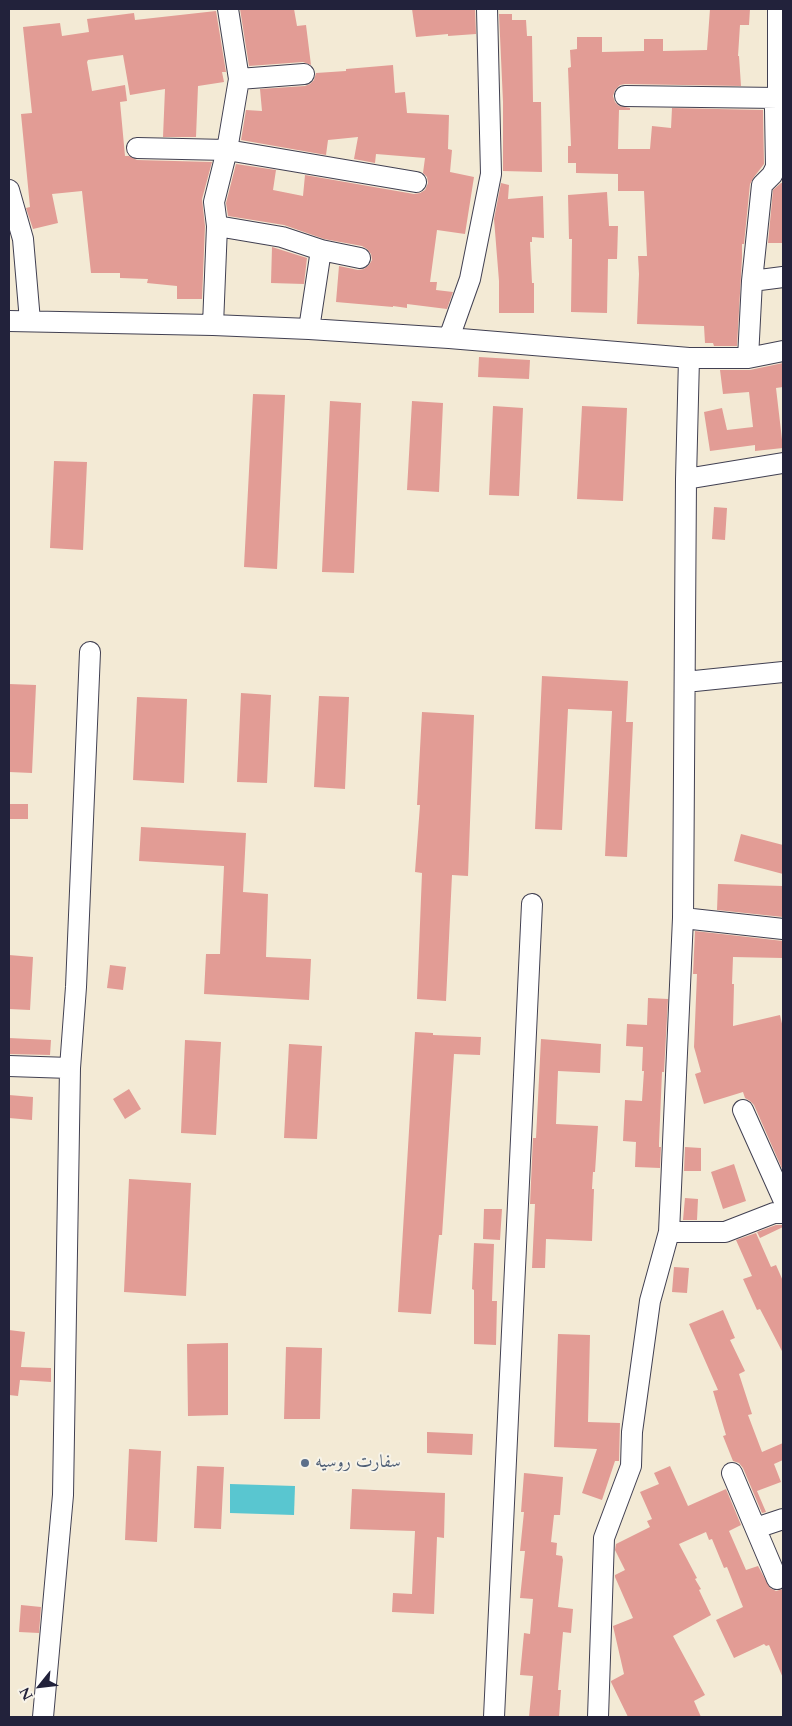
<!DOCTYPE html>
<meta charset="utf-8">
<style>
body{margin:0}
#map{position:relative;width:792px;height:1726px;overflow:hidden;background:#f3ead5;font-family:Cardo,serif}
canvas{display:block}
.frame{position:absolute;inset:0;border:10px solid #22223b;pointer-events:none}
.north{position:absolute;left:15px;top:1661px;width:50px;height:50px;-webkit-text-stroke:4px #f7f3e8;paint-order:stroke;rotate:241deg;font-size:14px;font-weight:700;line-height:20px;text-align:center;color:#22223b}
.north::after{content:'';display:block;margin:auto;width:18px;height:22px;background:#22223b;clip-path:polygon(50% 0,100% 100%,50% 72%,0 100%)}
</style>
<div id="map">
<canvas width="792" height="1726"></canvas>
<div class="frame"></div>
<div class="north">N</div>
</div>
<script>
const c = document.querySelector('canvas').getContext('2d');
c.lineJoin = 'round';
function paint(path, color) { c.fillStyle = color; c.fill(path, 'evenodd'); }
function trace(path, color, width, dash) { c.strokeStyle = color; c.lineWidth = width; c.lineCap = dash ? 'butt' : 'round'; c.setLineDash(dash || []); c.stroke(path); }
function write(font, color, halo, rows, align = 'center') {
  c.font = font + ' Cardo,Amiri,serif'; c.lineWidth = 4; c.setLineDash([]); c.textBaseline = 'middle'; c.strokeStyle = halo; c.fillStyle = color; for (const [text, x, y, turn = 0] of rows) {
    c.save(); c.translate(x, y); c.rotate((+turn || 0) * Math.PI / 180); c.textAlign = isNaN(turn) ? turn : align; if (halo) c.strokeText(text, 0, 0); c.fillText(text, 0, 0); c.restore();
  }
}
paint(new Path2D(`
 M230 1484 295 1486 294 1515 230 1513Z`), '#59c6d0');
paint(new Path2D(`
 M240 9H294L297 26 306 25 311 65 303 62 249 66Z
 M412 9H475L476 34 448 36V34L416 37Z
 M710 9H750L749 25H740L738 56H739L741 86 625 84 620 85 615 90 613 96 615 102 619 106 630 108V110H619L618 149H650L652 126 671 128 672 108 763 110 764 164 754 177 750 184 744 244H742V258L737 346H714L713 343H705L704 326 637 324 639 274 638 256H647L644 191H618V174L576 173V163H568V146H571L568 68 571 67 570 50 577 49V37H602V52L644 51V39H663V51L707 50Z
 M216 11 226 72H222L224 82 198 86 196 137H163L165 89 130 95 123 55 88 60 87 62 92 91 125 85 127 101 120 102 125 156H129L137 160 212 162 202 199 205 226 202 299H177V286L147 283 148 279 120 278V273H91L82 191 52 194 58 223 33 229 26 208 30 207 21 114 32 113 23 27 60 23 62 36 89 32 87 19 134 13 135 20Z
 M499 14H512V20H526L527 36H532L533 102H541L542 172 503 171V102Z
 M393 65 395 93 405 92 407 113 449 115 448 149 452 150 450 172 474 177 465 234 437 230 430 282H437L436 290 453 292 447 309 407 304V308L393 306V307L336 302 339 266 358 270 364 269 369 265 372 260 371 254 367 249 362 246 324 239 284 225 228 216 226 203 236 164 276 170 273 190 303 196 305 175 414 194 420 193 425 190 428 183 427 177 423 173 425 158 376 154 375 163 354 159 358 137 328 140 326 155 241 140 246 110 262 111 260 89 305 86 310 84 314 80 316 73 346 71V69Z
 M501 183 509 185 508 199 543 196 544 238 532 237V242H530L532 283H534V313H499V281L494 219Z
 M781 183H783V243H768L773 190Z
 M607 192 609 226H618L617 259H608L607 313 571 312 572 239H569L568 195Z
 M272 247 307 258 304 284 271 283Z
 M479 357 530 360 529 379 478 377Z
 M783 363V387L776 388 783 448 755 451V445L710 451 704 412 722 408 727 430 753 427 749 392 723 394 720 370H750Z
 M253 394 285 395 277 569 244 567Z
 M330 401 361 403 354 573 322 572Z
 M412 401 443 403 439 492 407 490Z
 M493 406 523 408 519 496 489 495Z
 M582 406 627 408 623 501 577 499Z
 M54 461 87 462 83 550 50 548Z
 M714 507 727 508 725 540 712 539Z
 M542 676 628 681 626 722H633L627 857 605 856 612 711 568 709 562 830 535 829Z
 M9 684 36 685 32 773 9 772Z
 M241 693 271 695 267 783 237 782Z
 M319 696 349 697 345 789 314 787Z
 M137 697 187 699 184 783 133 780Z
 M422 712 474 715 468 876 452 875 446 1001 417 999 422 873 415 872 420 805H417Z
 M9 804H28V819H9Z
 M141 827 246 833 243 892 268 894 266 957 311 959 309 1000 204 994 206 954H220L224 866 139 861Z
 M741 834 783 845V874L734 861Z
 M718 884 783 886V917L717 910Z
 M695 931 783 941V958L733 957 732 984H734L733 1026 780 1015 783 1028V1171L754 1105 750 1101 745 1098 743 1092 704 1104 695 1074 701 1072 694 1047 697 974H693Z
 M9 955 33 957 30 1010 9 1009Z
 M110 965 126 967 123 990 107 988Z
 M648 998 668 999 664 1072H662L659 1143V1147H661L660 1168 635 1167 636 1142 623 1141 625 1100 642 1101 644 1071H642L643 1047 626 1046 627 1024 647 1025Z
 M415 1032 433 1033V1035L481 1037 480 1055 454 1054 442 1235H439L431 1314 398 1312Z
 M9 1038 51 1040 50 1055 9 1054Z
 M541 1039 601 1044 600 1073 558 1071 556 1124 598 1126 595 1172H593L592 1189H594L592 1241 546 1239 545 1268H532L535 1204H530L533 1138H536Z
 M185 1040 221 1042 216 1135 181 1133Z
 M289 1044 322 1046 317 1139 284 1138Z
 M129 1089 141 1109 125 1119 113 1099Z
 M9 1095 33 1097 32 1120 9 1118Z
 M685 1147 701 1148V1171H684Z
 M734 1164 746 1201 723 1209 711 1172Z
 M129 1179 191 1183 186 1296 124 1292Z
 M685 1198 698 1199 697 1220H683Z
 M484 1209H502L500 1240 483 1239Z
 M776 1225H783V1227L760 1238 757 1232Z
 M756 1233 771 1267 776 1265 783 1281V1353L760 1309 757 1310 743 1279 752 1276 736 1240Z
 M474 1243 494 1244 492 1301H497L496 1345 474 1344V1290L472 1289Z
 M674 1267 689 1268 687 1293 672 1292Z
 M723 1310 735 1338 730 1340 745 1371 739 1374 752 1414 748 1415 762 1452 783 1443V1460L774 1464 781 1482 757 1491 766 1512 762 1513 743 1468 739 1463 733 1461 723 1436 726 1435 713 1391 718 1390 689 1324Z
 M9 1330 25 1332 21 1367 51 1368V1382L20 1380 18 1396 9 1395Z
 M558 1334 590 1335 588 1422 620 1423 619 1461H615L602 1500 582 1493 597 1449 554 1447Z
 M228 1343V1415L188 1416 187 1344Z
 M286 1347 322 1348 320 1419H284Z
 M427 1432 473 1434 472 1455 427 1453Z
 M129 1449 161 1451 157 1542 125 1540Z
 M197 1466 224 1467 221 1529 194 1528Z
 M670 1466 688 1506 726 1489 741 1525 729 1531 746 1570 758 1566 770 1588 776 1591 783 1589V1678L769 1645 766 1646 764 1644 734 1658 716 1620 743 1607 727 1567 724 1568 712 1539 709 1540 706 1532 679 1544 697 1578 695 1579 701 1589 699 1590 711 1615 673 1636 705 1695 694 1701 701 1717H628L611 1682V1681L624 1674 613 1626 633 1618 615 1577V1575L625 1570 615 1550 616 1544 650 1527 647 1521 652 1519 640 1492 659 1484 654 1473Z
 M524 1473 563 1477 560 1515H554L551 1542 557 1543 556 1555 562 1556 563 1560 558 1607 573 1609 571 1633 563 1632 558 1690H561L559 1717H529L533 1676 520 1675 524 1633 530 1634 533 1599 520 1598 525 1551H520L524 1512H521Z
 M352 1489 445 1493 444 1538 437 1537 434 1614 392 1612 393 1593 412 1594 415 1531 350 1529Z
 M21 1605 41 1607 39 1633 19 1632Z`), '#e29c95');
const minor = new Path2D(`
 M239 79 304 74
 M625 96 778 98
 M137 148 227 150 416 182
 M9 190 23 239 30 321
 M217 226 282 237 321 250 360 258
 M752 281 783 277
 M9 321 213 325 309 329 449 338 689 358H748L783 351
 M213 325 217 226 214 202 227 150 239 79 228 9
 M309 329 321 250
 M449 338 470 279 491 174 487 9
 M748 358 752 281 762 185 772 175 776 167 775 109 778 98V9
 M686 479 783 463
 M685 682 783 672
 M683 918 783 929
 M9 1066 70 1068
 M743 1110 783 1199
 M669 1232H725L774 1213H783
 M732 1473 777 1579
 M756 1528 783 1519
 M43 1717 63 1495 70 1068 76 987 90 652
 M494 1717 532 904
 M598 1717 604 1538 631 1466 632 1432 650 1301 669 1232 683 918 686 479 689 358`);
trace(minor, '#414052', 22);
trace(minor, '#fff', 20);
for (const [x, y, r, color] of [
 [305,1463,5,"#5c6f8a"]
]) { const dot = new Path2D(); dot.arc(x, y, r, 0, 2 * Math.PI); c.fillStyle = color; c.fill(dot); trace(dot, '#f7f3e8', 2); }
write('18px', '#4e5e75', '#f7f3e8', [
 ["سفارت روسیه",315,1463]
], 'left');
</script>
